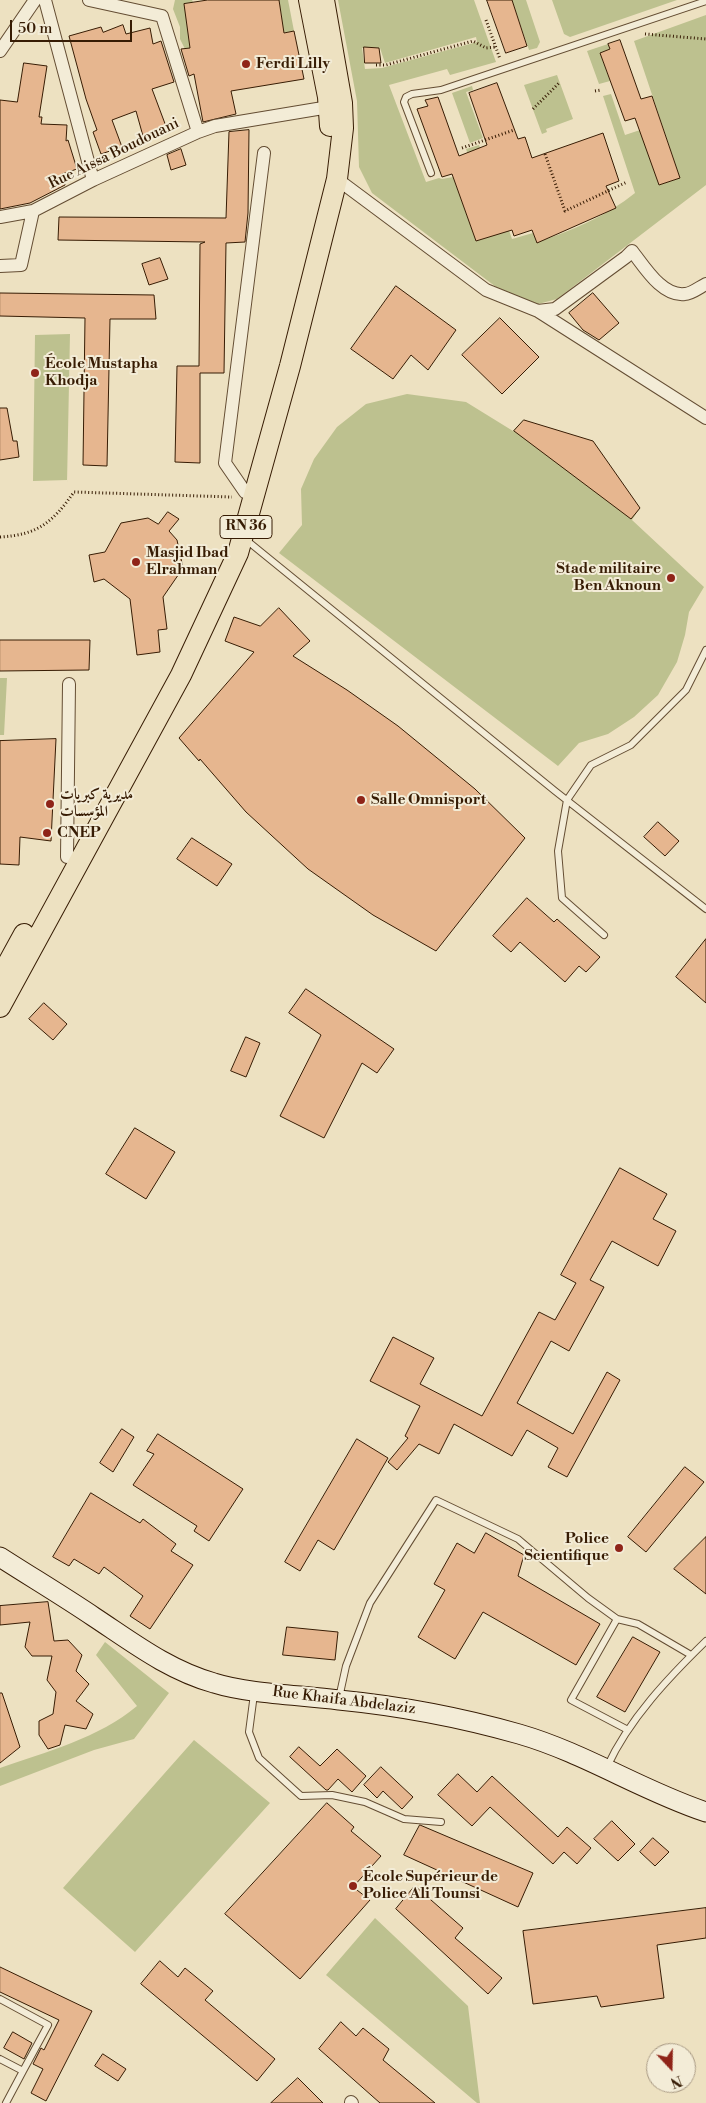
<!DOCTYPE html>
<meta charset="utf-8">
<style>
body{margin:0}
#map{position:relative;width:706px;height:2103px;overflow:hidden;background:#ede1c1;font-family:"Libre Bodoni",serif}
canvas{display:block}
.north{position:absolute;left:646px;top:2043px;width:50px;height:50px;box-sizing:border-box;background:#f3ecd7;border:1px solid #a89983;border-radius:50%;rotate:159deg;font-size:14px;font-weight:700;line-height:20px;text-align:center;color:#371c04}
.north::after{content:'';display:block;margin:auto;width:18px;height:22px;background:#8f2418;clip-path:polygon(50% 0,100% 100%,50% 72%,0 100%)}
.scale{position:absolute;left:10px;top:20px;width:122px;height:22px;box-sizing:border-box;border:2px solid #371c04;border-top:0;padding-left:6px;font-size:15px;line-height:18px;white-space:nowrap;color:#371c04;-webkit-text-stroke:4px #f3ecd7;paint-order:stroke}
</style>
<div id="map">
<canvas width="706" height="2103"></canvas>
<div class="north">N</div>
<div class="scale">50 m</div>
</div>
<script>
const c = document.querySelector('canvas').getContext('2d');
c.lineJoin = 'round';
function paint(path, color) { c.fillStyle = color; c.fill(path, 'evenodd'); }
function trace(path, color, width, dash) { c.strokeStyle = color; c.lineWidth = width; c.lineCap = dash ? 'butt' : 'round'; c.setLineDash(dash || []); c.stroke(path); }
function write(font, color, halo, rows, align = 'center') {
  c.font = font + ' "Libre Bodoni",Amiri,serif'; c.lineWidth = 4; c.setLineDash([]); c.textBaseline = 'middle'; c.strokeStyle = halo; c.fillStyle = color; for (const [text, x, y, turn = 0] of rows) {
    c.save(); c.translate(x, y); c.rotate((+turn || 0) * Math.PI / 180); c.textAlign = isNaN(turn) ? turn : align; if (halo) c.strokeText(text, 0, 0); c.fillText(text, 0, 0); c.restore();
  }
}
paint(new Path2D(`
 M175 0H192L193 2 184 4 282 18 279 0H288L294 31 185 49 180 39V27L173 9Z
 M338 0H474L496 62 450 75 447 69 389 85 426 182 439 178 442 179 453 177 476 241 497 234 466 149 479 145 512 239 533 233 537 242C571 231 607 216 635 193L603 96 611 94 625 135 640 130 659 185 680 178 634 41 706 15V185L557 299 538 304 526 301 500 290 372 193 359 167 357 101ZM476 37 477 42 382 68 365 69 362 48H380L385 63Z
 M512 0H526L540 42 537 48 529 50Z
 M552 0H677L570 37 564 34Z
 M608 44 610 49 600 53 610 81 599 84 587 51Z
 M557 75 573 119 546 129 547 132 542 134 524 85Z
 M472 86 473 90 466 92 483 138 470 143 452 93Z
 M70 334 67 483V480L33 481 35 335Z
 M407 394 466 402 513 431 524 420 640 508 632 520 704 587 689 612 685 635 677 662 658 695 634 717 608 734 579 743 558 766 279 553 302 525 301 489 314 459 337 427 366 404Z
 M0 678H7L4 735H0Z
 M105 1642 169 1693 134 1739 94 1750 0 1786V1768C46 1752 99 1738 137 1706L96 1655Z
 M194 1740 270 1803 135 1952 63 1888Z
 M375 1918 468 2006 480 2103H477L326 1975Z`), '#bdc18f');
const building = new Path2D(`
 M208 0H279L284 33 294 31 304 79 231 91 236 114 203 122 194 74 189 76 181 49 190 48 184 4Z
 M487 0H512L527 46 506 53Z
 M123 25 126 34 150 28 153 44 161 41 174 82 152 89 167 129 143 136 136 111 112 120 122 147 101 154 93 132 97 130 86 99 69 36 101 27 103 32Z
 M620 40 641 99 652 96 680 178 659 185 635 118 625 121 600 53 610 49 608 44Z
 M364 47 379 48 381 63H365Z
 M24 63 47 66 39 117H42L41 124 67 125 66 141 68 140 77 169 62 174 65 185 30 203 0 209V100L17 102Z
 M497 83 518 139 525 137 532 158 603 133 619 181 606 186 616 208 537 243 532 230 514 236 512 230 476 241 452 174 442 177 417 109 428 106 425 100 438 97 459 156 487 145 469 93Z
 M249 130 248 213 245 242 226 243 224 373H200V463L175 462 177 366H199L200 244 205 242 58 240 59 217 226 218 229 132Z
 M181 149 186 165 171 170 167 155Z
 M160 258 168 279 149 285 142 264Z
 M396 286 456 330 428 370 411 355 393 379 351 349Z
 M0 293 154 295 156 319H110L107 466 83 465 85 318 0 316Z
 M593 293 619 323 599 340 583 330 569 313Z
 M500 318 539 357 502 394 462 355Z
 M0 408H7L13 441H17L19 457 0 460Z
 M524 420 593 441 640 508 631 519 514 431Z
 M168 512 179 519 169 531 177 540 183 568 163 597 167 629 158 630 160 652 137 655 130 599 104 579 94 582 89 555 105 552 121 523 148 518 158 524Z
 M279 608 310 641 293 656 347 690 398 726 475 789 525 838 436 951 373 915 308 869 246 812 200 759 199 761 179 738 254 652 225 641 234 617 260 626Z
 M0 640H90L89 670 0 671Z
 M56 739 51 841 20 837 19 865 0 864V741Z
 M658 822 679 841 665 856 644 837Z
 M192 838 232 864 217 886 177 859Z
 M527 898 554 922 557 919 600 957 586 972 579 966 565 982 520 942 511 952 493 936Z
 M706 939V1003L676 977Z
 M306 989 394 1049 377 1073 362 1063 324 1138 280 1116 321 1035 289 1013Z
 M44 1003 67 1024 53 1040 29 1019Z
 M246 1037 260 1043 246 1077 231 1071Z
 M135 1128 175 1152 146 1199 106 1174Z
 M620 1168 667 1194 653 1219 676 1231 658 1266 612 1241 590 1280 604 1287 569 1351 551 1341 517 1403 573 1434 607 1372 620 1380 567 1477 548 1467 558 1448 527 1430 512 1456 454 1424 439 1454 419 1444 397 1470 388 1462 408 1438 405 1436 420 1406 370 1381 393 1337 434 1358 420 1384 482 1416 539 1312 555 1320 576 1283 561 1275Z
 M122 1429 134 1437 113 1472 100 1463Z
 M158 1434 243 1489 209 1541 194 1531 197 1526 133 1485 154 1454 147 1451Z
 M357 1439 388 1458 334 1550 318 1540 300 1571 285 1562Z
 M685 1467 704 1482 646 1552 628 1537Z
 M91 1493 140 1523 143 1519 176 1544 171 1551 193 1565 150 1629 130 1616 143 1596 104 1567 99 1574 74 1559 69 1566 53 1557Z
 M486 1533 524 1555 518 1576 600 1624 576 1665 483 1612 455 1659 418 1637 445 1590 434 1584 457 1543 474 1553Z
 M706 1537V1594L674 1569Z
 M48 1602 54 1641 68 1640 82 1655 76 1671 89 1684 76 1701 93 1714 86 1729 65 1725 60 1745 48 1749 39 1735V1721L53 1714 56 1692 47 1680 52 1656H32L25 1647 30 1622 0 1625V1606Z
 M287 1627 338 1632 335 1660 283 1655Z
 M633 1637 660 1652 625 1712 597 1697Z
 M0 1693H2L20 1747 0 1763Z
 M299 1747 320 1766 337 1749 366 1776 352 1792 338 1779 328 1790H326L290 1757Z
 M381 1767 413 1797 402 1809 383 1791 377 1798 364 1785Z
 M458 1774 477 1792 492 1776 558 1837 567 1827 591 1848 577 1864 564 1852 553 1864 490 1807 472 1826 438 1795Z
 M327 1803 354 1827 351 1831 381 1856 353 1887 370 1900 300 1979 225 1914Z
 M612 1821 635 1844 618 1861 594 1839Z
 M420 1825 533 1873 518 1907 404 1855Z
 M653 1838 669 1852 655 1866 640 1852Z
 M415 1886 463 1928 455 1938 502 1978 488 1994 396 1909Z
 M706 1908V1938L657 1945 664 1998 601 2007 597 1996 533 2004 523 1931Z
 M160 1961 178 1977 185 1968 213 1991 205 2000 275 2059 257 2081 141 1984Z
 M0 1967 92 2011 46 2101 31 2093 43 2069 33 2064 41 2048 44 2050 59 2020 0 1992Z
 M341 2022 356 2036 363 2028 389 2049 383 2060 435 2103H380L319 2049Z
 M13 2032 32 2043 24 2059 4 2048Z
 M103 2054 126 2069 118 2081 95 2066Z
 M298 2078 323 2103H271Z`);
paint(building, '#e6b68f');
trace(building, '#371c04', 1);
const lane = new Path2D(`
 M431 173 404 102 406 97 412 94 441 90 706 1
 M245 539 555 791 706 909
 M604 935 562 898 558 851 567 800 591 765 631 745 686 690 706 650
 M617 1619 571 1700 628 1730
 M254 1694 249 1732 259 1758 301 1796 332 1795 365 1802 404 1819 441 1822
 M339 1698 346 1666 370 1603 436 1500 518 1539 588 1598 617 1619 638 1624 691 1655
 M607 1767C629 1719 669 1677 706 1641
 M0 1999 48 2025 23 2071
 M0 2059 23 2071 6 2103`);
const street = new Path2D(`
 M45 0 93 180
 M0 51 35 0
 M198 132 215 126 329 107
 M337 179 486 290 538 311 706 418
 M0 217 33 211 93 180 198 132 162 16 89 0
 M0 266 21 265 33 211
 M538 311 555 309 626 257 632 251C644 266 662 297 685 294 691 294 700 287 706 284
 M245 492 225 463 264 153
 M67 857 69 684
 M351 2102 352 2103`);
const secondary = new Path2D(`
 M0 1557C31 1577 63 1596 94 1617 132 1642 168 1670 214 1683 249 1694 301 1695 339 1700 400 1706 459 1717 519 1734 585 1753 642 1791 706 1812`);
const primary = new Path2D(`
 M309 0 328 97 330 126
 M0 978 24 934
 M0 1007 181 675 238 553 290 366 337 179 343 128 342 103 324 0`);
trace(lane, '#644d33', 8);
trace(street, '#644d33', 14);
trace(secondary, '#371c04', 21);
trace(primary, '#371c04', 22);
trace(new Path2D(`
 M486 20 500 59
 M645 34 706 39
 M376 65H386L473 41 486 48 496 47
 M595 91 601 90
 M533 109 560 82
 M462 148 514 130
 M545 154 565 211 627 182
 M0 537C38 535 53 522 74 492L232 497`), '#371c04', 3, [1, 2.5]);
trace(lane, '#f3ecd7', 6);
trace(street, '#f3ecd7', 12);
trace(secondary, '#f3ecd7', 19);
trace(primary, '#ede1c1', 20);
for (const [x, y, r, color] of [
 [246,64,5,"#8f2418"],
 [35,373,5,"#8f2418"],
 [136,562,5,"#8f2418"],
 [671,578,5,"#8f2418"],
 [361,800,5,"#8f2418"],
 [50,804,5,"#8f2418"],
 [47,833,5,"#8f2418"],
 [619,1548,5,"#8f2418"],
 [353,1886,5,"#8f2418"]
]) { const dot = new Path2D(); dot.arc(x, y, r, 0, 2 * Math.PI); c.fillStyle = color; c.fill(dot); trace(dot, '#f3ecd7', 2); }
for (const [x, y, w] of [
 [246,527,52]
]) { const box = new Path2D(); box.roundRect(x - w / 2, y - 11.5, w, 23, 4); c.fillStyle = '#f3ecd7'; c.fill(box); trace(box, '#371c04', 1); }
write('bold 14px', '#371c04', null, [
 ["RN 36",246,527]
]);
write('bold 15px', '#371c04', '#f3ecd7', [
 ["Ferdi Lilly",256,64],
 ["École Mustapha",45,364],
 ["Khodja",45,381],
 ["Masjid Ibad",146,553],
 ["Elrahman",146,570],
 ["Stade militaire",661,569,"right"],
 ["Ben Aknoun",661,586,"right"],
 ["مديرية كبريات",60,795],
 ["المؤسسات",60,812],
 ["Salle Omnisport",371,800],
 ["CNEP",57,833],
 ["Police",609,1539,"right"],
 ["Scientifique",609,1556,"right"],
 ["École Supérieur de",363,1877],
 ["Police Ali Tounsi",363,1894]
], 'left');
write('15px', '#371c04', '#f3ecd7', [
 ["Rue Aissa Boudouani",114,154,-26],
 ["Rue Khaifa Abdelaziz",344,1701,7]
]);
</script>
